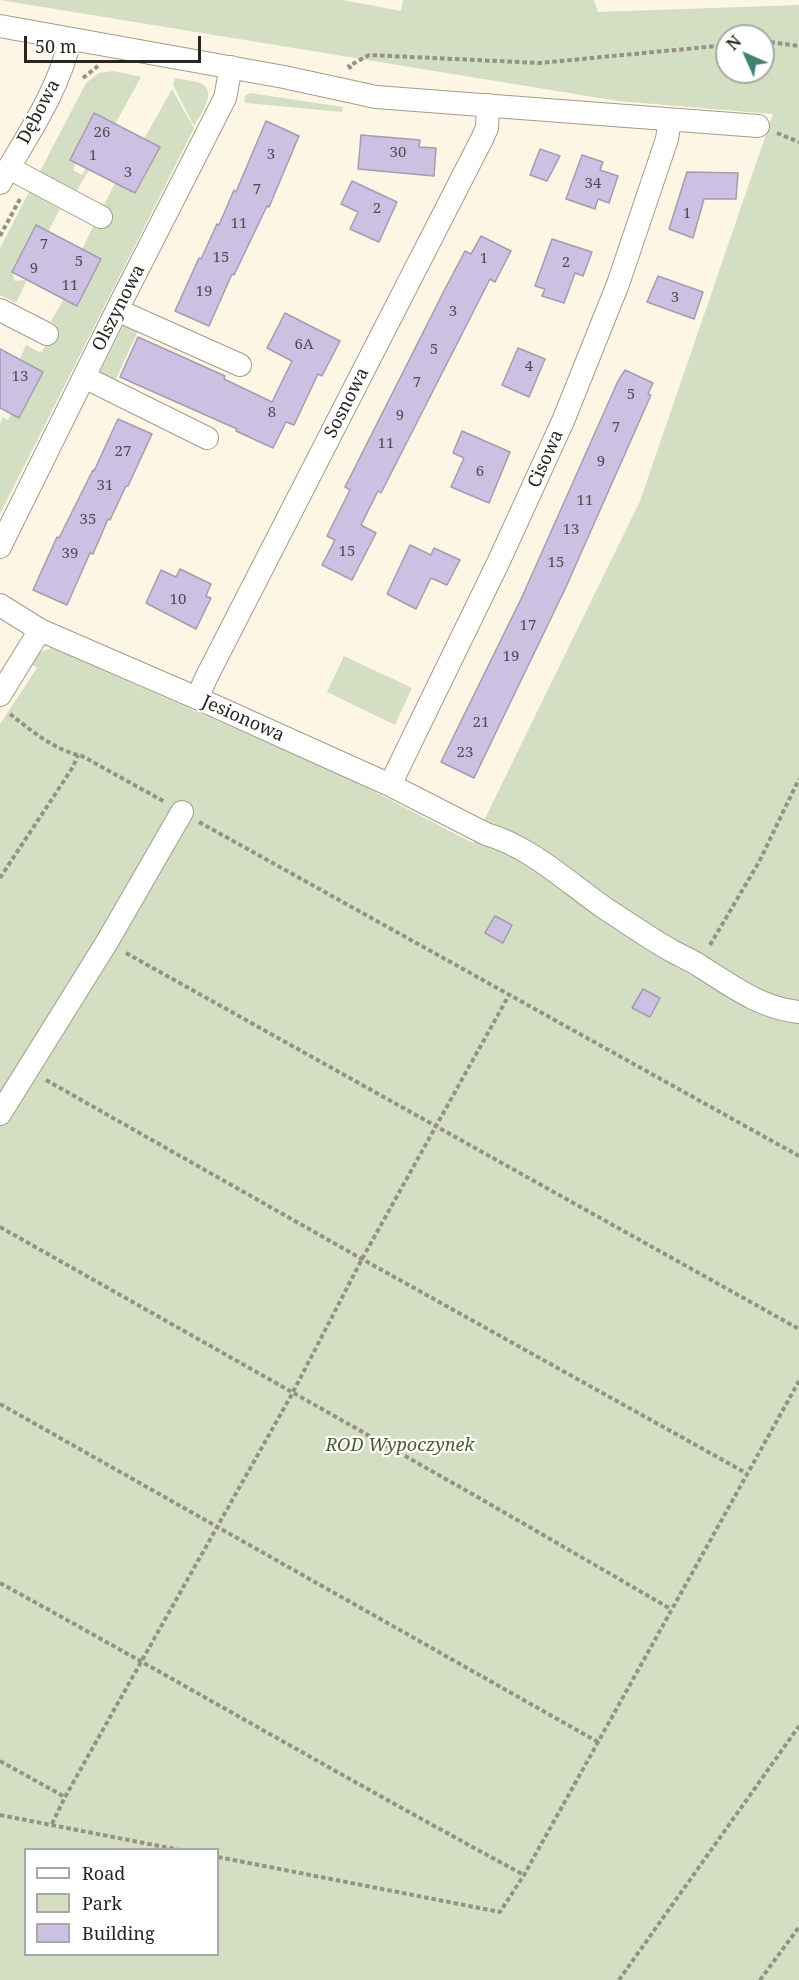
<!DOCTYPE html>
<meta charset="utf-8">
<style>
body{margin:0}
#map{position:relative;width:799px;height:1980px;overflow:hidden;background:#fef6e4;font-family:"Noto Serif",serif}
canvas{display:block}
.legend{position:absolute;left:24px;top:1848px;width:195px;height:108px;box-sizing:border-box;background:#fff;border:2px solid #a9a8a6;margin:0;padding:8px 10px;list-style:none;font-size:18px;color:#292620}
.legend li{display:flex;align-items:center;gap:12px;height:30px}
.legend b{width:30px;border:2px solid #a9a8a6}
.north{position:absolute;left:715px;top:24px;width:60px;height:60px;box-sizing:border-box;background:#fff;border:2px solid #a9a8a6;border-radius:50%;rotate:315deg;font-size:16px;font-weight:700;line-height:24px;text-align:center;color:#292620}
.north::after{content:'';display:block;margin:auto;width:21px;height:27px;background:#418273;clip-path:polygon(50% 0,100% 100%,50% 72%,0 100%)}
.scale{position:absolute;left:24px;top:36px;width:177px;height:27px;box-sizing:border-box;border:3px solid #292620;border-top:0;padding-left:8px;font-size:18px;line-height:21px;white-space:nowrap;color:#292620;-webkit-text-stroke:4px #fff;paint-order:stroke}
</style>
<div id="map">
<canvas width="799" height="1980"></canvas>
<ul class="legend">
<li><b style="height:8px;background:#fff"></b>Road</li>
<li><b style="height:16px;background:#d4dec2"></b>Park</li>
<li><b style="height:16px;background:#ccc1e3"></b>Building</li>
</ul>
<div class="north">N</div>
<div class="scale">50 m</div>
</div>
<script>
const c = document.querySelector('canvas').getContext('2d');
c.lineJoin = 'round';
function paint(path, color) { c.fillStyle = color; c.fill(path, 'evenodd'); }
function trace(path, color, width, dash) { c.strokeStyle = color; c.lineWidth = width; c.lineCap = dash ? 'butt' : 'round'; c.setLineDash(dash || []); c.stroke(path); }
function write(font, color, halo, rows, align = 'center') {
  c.font = font + ' "Noto Serif",serif'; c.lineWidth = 4.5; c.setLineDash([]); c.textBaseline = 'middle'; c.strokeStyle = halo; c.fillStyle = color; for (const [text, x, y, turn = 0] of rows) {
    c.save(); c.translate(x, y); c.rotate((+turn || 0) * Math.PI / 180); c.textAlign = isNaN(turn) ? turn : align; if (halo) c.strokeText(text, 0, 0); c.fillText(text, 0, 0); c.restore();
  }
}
paint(new Path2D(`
 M0 0H343L401 11 403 0H594L598 12 799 5V1980H0V724L37 668 31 664 39 652 52 648 268 743 315 761 473 843 640 501 773 114 618 101ZM727 36H763V72H727ZM26 1850H218V1954H26Z
 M114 71 141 77 115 124 94 113 73 170 82 175 86 168 89 170 75 194 37 177 86 83 99 73Z
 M175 78C183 80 193 80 200 83 219 90 200 115 194 126L173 85Z
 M172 89 194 128 0 514V424L3 417 8 420 11 414 20 418 43 372 20 359 26 345 41 353 57 326 51 321 64 299 78 305 101 259 82 249 115 183 136 193 160 147 144 139Z
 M250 93 343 107 342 112 247 103 244 102 245 96Z
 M29 192 60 209 48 232 36 226 12 272 15 281 27 280 16 303 0 295V248Z
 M132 324 139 329 116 379 108 382 99 374 123 326Z
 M344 656 412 688 395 725 327 692Z`), '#d4dec2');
const building = new Path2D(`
 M94 113 160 147 135 193 70 160Z
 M266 121 299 136 269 207 267 206 234 275 232 274 209 326 175 311 199 258 201 259 217 224 219 225 234 190 236 192Z
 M361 135 420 140 419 147 436 148 434 176 358 169Z
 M540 149 560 156 547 181 530 175Z
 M582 155 603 162 600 170 618 176 609 203 598 199 595 209 566 199Z
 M687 172 738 173 736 199H704L693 238 669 229Z
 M352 181 397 202 379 242 350 229 358 212 341 204Z
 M36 225 101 259 77 306 12 272Z
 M481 236 511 251 495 282 490 279 381 493 378 491 361 525 376 533 352 580 322 565 335 540 327 536 350 490 345 487 445 289 465 251 471 254Z
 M552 239 592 252 583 276 575 273 564 303 542 296 545 289 535 286Z
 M658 276 703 292 694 319 647 302Z
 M285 313 340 341 322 376 318 374 294 425 286 422 273 448 236 431 237 429 120 377 138 337 225 376 224 379 272 402 292 361 267 348Z
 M518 348 545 359 529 397 502 385Z
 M0 349 43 372 19 418 0 408Z
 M625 370 653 383 648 394 651 395 566 587 474 778 441 762 522 597 618 381Z
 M118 419 152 434 128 486H126L110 520 108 519 93 554 90 553 67 605 33 590 57 537 59 538 93 470 94 471Z
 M462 431 510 452 489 503 451 487 464 458 453 453Z
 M410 545 431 555 434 548 460 560 447 585 431 578 416 609 387 594Z
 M180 569 211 584 206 596 211 598 196 629 146 603 161 570 176 577Z
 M495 916 512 925 503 943 485 933Z
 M643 989 660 998 650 1017 632 1008Z`);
paint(building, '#ccc1e3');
trace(building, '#a39daf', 1.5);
const minor = new Path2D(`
 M0 26 284 77 376 97 758 126
 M9 168 101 217
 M0 183C26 137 59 91 70 39
 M0 310 47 334
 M117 310 240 365
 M84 377 207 438
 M0 547 117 310 225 98 231 67
 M0 605 40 630 197 698 390 785 486 834C531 847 567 882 606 909 628 923 649 938 672 951 681 956 691 960 700 966 732 986 760 1008 799 1012
 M0 695 40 630
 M197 698 207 676 482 139 487 128 488 105
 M390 785 498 563 563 421 618 284 667 139 670 120
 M0 1114 107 942 182 812`);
trace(minor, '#a39c8b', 24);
trace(new Path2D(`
 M763 41 799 46
 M351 69 349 66 369 55 540 63 727 45
 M83 78 98 66
 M777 133 799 142
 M0 236 20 199
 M10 714C32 731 54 750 82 756L165 802
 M199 822 799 1156
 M0 878 73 767 78 755
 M710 945 759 862 799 779
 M126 953 799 1329
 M46 1080 362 1259 746 1473
 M0 1227 467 1491 671 1609
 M0 1404 598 1742
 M0 1583C175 1679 348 1780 524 1875
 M0 1761 65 1797
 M0 1815 180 1850
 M52 1824 65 1797 292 1394 362 1259 509 995
 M218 1857 500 1912 524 1875 799 1381
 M619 1980 799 1726
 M760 1980 799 1927`), '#969185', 4, [4.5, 3]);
trace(minor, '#fff', 22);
write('15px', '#524d51', null, [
 ["26",102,133],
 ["30",398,153],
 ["3",271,155],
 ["1",93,156],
 ["3",128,173],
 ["34",593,184],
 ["7",257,190],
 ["2",377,209],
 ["1",687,214],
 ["11",239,224],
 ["7",44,245],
 ["15",221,258],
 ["1",484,259],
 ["5",79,262],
 ["2",566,263],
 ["9",34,269],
 ["11",70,286],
 ["19",204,292],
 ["3",675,298],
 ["3",453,312],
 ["6A",304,345],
 ["5",434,350],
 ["4",529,367],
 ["13",20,377],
 ["7",417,383],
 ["5",631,395],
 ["8",272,413],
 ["9",400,416],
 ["7",616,428],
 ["11",386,444],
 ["27",123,452],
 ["9",601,462],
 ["6",480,472],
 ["31",105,486],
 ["11",585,501],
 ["35",88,520],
 ["13",571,530],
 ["15",347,552],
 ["39",70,554],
 ["15",556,563],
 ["10",178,600],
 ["17",528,626],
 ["19",511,657],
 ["21",481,723],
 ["23",465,753]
]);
write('18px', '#292620', '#fff', [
 ["Dębowa",39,112,-62],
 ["Olszynowa",119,308,-63],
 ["Sosnowa",347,403,-63],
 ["Cisowa",546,459,-66],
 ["Jesionowa",243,719,24]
]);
write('italic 18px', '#4e5e2a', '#fff', [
 ["ROD Wypoczynek",400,1446]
]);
</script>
